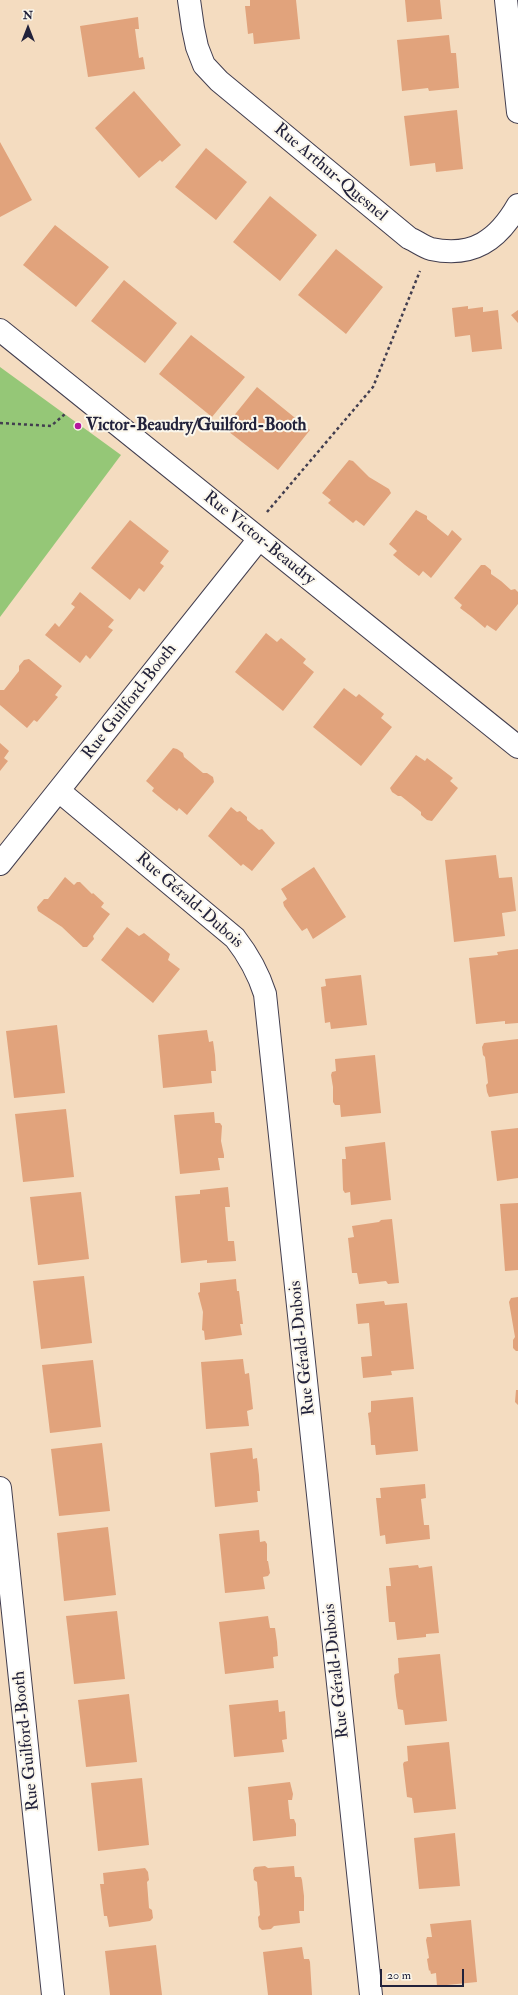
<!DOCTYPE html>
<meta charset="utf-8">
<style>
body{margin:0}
#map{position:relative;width:518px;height:1995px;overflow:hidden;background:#f4dcc0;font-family:"IM FELL Double Pica",serif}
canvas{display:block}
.north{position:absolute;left:8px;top:8px;width:40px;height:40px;-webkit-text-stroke:3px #fbf7ec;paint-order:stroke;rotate:0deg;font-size:11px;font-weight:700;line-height:16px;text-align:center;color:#22223b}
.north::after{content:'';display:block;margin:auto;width:14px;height:18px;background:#22223b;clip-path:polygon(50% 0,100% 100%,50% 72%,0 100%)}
.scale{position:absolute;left:380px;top:1969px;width:84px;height:18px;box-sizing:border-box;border:2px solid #22223b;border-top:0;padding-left:5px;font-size:12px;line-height:14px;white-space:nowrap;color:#22223b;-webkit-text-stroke:3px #fbf7ec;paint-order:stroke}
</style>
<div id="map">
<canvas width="518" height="1995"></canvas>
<div class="north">N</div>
<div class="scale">20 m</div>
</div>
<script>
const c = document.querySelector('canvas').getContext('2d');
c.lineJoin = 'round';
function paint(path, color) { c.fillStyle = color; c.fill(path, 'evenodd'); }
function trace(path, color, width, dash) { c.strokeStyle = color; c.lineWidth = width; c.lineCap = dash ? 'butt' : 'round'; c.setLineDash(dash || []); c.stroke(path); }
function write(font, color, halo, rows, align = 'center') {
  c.font = font + ' "IM FELL Double Pica",serif'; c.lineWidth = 4; c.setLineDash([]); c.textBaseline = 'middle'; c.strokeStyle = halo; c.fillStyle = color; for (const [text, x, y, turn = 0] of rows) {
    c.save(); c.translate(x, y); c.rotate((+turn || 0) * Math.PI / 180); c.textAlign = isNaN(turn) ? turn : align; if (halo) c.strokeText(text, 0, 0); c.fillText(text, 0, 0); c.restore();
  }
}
paint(new Path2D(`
 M0 367 121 455 0 617Z`), '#95c777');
paint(new Path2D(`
 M250 0H296L300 39 254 44 253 33 248 34 245 6H250Z
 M405 0H440L442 19 407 22Z
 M138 17 139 29H135L137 44 139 58 143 57 145 69 88 77 80 26Z
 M449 35 451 53H456L459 88 429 91 428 88 402 91 397 40Z
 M134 91 181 145 162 162 160 160 139 178 95 128Z
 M457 110 463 169 436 172 435 163 410 166 404 116Z
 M0 142 32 200 0 217Z
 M206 148 247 182 216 220 175 187Z
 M270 196 317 235 280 281 233 242Z
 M55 225 109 267 76 307 23 265Z
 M336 249 383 287 346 334 298 295Z
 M124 280 177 323 145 363 91 321Z
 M468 306V309L483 307V312L498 310 502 349 472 352 470 335 455 337 452 308Z
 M518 310V323L511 315Z
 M191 335 245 377 212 417 159 374Z
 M257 387 310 430 278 470 224 428Z
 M349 460 353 461 369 477 389 489 391 493 364 526 356 520 353 523 328 503 331 500 322 493Z
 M416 510 427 516V519L448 536 452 530 462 539 431 578 423 571 419 576 405 565 393 555 397 551 389 544Z
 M130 520 169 551 160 563 164 566 144 592 139 588 130 600 91 568Z
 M481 565H485L491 570V574L501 581 511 590 515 589 518 592V604L496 631 487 625 485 628 472 617 460 608 462 605 454 598Z
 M80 592 114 620 108 627 113 630 90 659 86 655 80 663 45 635 55 623 59 627 75 607 71 604Z
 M266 633 277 642 281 638 306 659 303 663 314 672 283 711 235 672Z
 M29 659 62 686 55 695 58 697 48 709 37 722 34 720 27 728 0 705V690H4L19 671V666L24 660Z
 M344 688 356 697 359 694 384 714 381 718 392 727 361 766 313 727Z
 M0 743 9 751 4 758 8 761 0 771Z
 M173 748 177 749 183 753 184 757 203 773H207L213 777 214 782 187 815 179 808 177 811 164 801 152 791 154 788 146 781Z
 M416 755 425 761 427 758 453 778 450 781 458 788 432 821 427 820 421 815V812L401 796H398L392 792 390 788Z
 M231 807 237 812 240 811 247 817V820L259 830 262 829 275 843 252 871 243 864 241 866 208 836Z
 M496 855 499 878 512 877 516 911 502 913 505 936 454 942 445 860Z
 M314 867 346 917 313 939 307 928 302 931 293 919 284 906 283 902 287 899 281 889Z
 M65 877 74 885 77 882H80L92 894 93 893 104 903 101 907 110 914 93 936 94 939 87 947H83L62 927 38 911 37 907 44 899H48Z
 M127 927 139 936 144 933 170 954 168 960 180 969 153 1003 101 960Z
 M518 949V1023L505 1024V1021L476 1024 469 958 498 955 497 952Z
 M361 975 367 1025 331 1029 330 1022 325 1023 321 987 326 986 325 979Z
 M57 1025 65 1093 14 1098 6 1031Z
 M207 1030 209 1042 213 1041 215 1055 216 1071H211L212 1083 163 1088 158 1035Z
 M518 1039V1093L489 1097 487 1092 486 1085 488 1083 485 1057 483 1055 482 1047 484 1043Z
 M375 1055 381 1113 341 1117 340 1105H335L333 1102V1087L331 1075 332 1072 336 1071 335 1059Z
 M66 1109 74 1177 23 1182 15 1114Z
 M214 1112 215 1123H220L222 1126 221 1141 224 1155V1158H218L220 1170 180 1174 174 1115Z
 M518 1128V1178L497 1181 491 1131Z
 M385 1142 391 1200 351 1205 350 1192 345 1193 343 1190 342 1159H346L345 1147Z
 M228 1187 230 1207H225L228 1241H234L236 1261 207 1263V1260L181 1263 175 1196 200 1194V1190Z
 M81 1192 89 1259 38 1265 30 1197Z
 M518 1203V1270L505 1271 500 1204Z
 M392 1219 399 1283 388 1284 386 1281 359 1284 357 1273H352L348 1238 354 1237 352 1226 379 1222 381 1220Z
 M84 1276 92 1343 41 1349 33 1281Z
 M236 1279 237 1291H239L243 1324H240L242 1335 205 1340 204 1331 202 1330 203 1312 198 1293 200 1292V1283Z
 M518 1297V1351H516L513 1348V1340L515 1337 509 1302 511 1298Z
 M384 1301 385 1305 407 1303 414 1369 391 1371 392 1375 363 1378 361 1357 372 1356 369 1323 358 1324 356 1304Z
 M243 1359 245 1374 249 1373 253 1409 247 1411 249 1426 206 1429 201 1362Z
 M93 1360 101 1427 50 1433 42 1365Z
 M516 1390H518V1405L515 1402Z
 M413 1397 418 1451 376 1455 375 1445H371L370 1429 368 1413 371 1412V1401Z
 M102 1443 110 1511 59 1516 51 1449Z
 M252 1448 253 1459 257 1458 259 1475 260 1491H257L258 1502 215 1507 210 1453Z
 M425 1484 426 1498 421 1499 424 1525H429L430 1539 386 1544 385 1535 380 1536 376 1498H381L380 1488Z
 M108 1527 116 1595 64 1601 57 1533Z
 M259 1530 260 1542 265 1541 267 1544V1561H268L270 1573 268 1576 263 1577 265 1589 225 1593 219 1534Z
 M418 1565 419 1568 432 1566 439 1633 426 1634V1637L397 1640 395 1622H389L386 1588V1586H391L389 1568Z
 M117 1611 125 1679 74 1684 66 1616Z
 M268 1616 270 1628H275L277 1642 278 1656 273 1657 274 1668 225 1674 219 1622Z
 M440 1654 447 1721 405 1725 403 1710 398 1709 396 1696 394 1676 395 1674 399 1673 398 1658Z
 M129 1694 137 1762 86 1767 78 1700Z
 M278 1700 279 1712 285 1711 286 1726 287 1739 282 1740 284 1752 234 1757 229 1705Z
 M449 1742 456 1809 414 1813 412 1798 407 1797 403 1764 404 1762 408 1761 407 1746Z
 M142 1778 149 1845 98 1851 91 1783Z
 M290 1782 293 1794 292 1800H288L289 1810 290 1819H294L296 1824V1836L253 1841 248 1787Z
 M455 1833 460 1886 419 1889 414 1838Z
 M265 1866 268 1868 294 1866 295 1877H301L302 1880 304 1896V1911H299L300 1923 274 1926 271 1929 262 1930 259 1927 258 1917 260 1915 257 1882 254 1880 253 1870 255 1867Z
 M145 1868 148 1872 149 1880 147 1882 149 1908 152 1910 153 1918 150 1921 109 1927 107 1916H104L100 1884H104L103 1873Z
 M471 1920 477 1982 437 1986 436 1973 431 1974 430 1970 429 1971 427 1959 429 1958 426 1940 427 1937H432L430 1924Z
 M156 1945 162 1995H110L105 1951Z
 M302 1947 304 1959H309L310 1962 312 1995H268L263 1952Z`), '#e1a37c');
const minor = new Path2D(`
 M189 0 193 28 197 47 204 65 219 81 409 238C416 241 424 247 431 249 473 258 498 240 518 205
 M506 0 518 112
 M0 330 518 747
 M59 791 235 938C249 956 258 972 265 994L371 1995
 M0 864 259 539
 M0 1488 53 1995`);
trace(minor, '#423e4f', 24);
trace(new Path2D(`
 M0 423 51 426 65 414
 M267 512 373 387 420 271`), '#423e4f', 2.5, [3, 3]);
trace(minor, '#fff', 22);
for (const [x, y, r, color] of [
 [78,426,4,"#b5179e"]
]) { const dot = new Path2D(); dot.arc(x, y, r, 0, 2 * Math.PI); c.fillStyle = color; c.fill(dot); trace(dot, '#fbf7ec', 1.5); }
write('17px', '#22223b', '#fbf7ec', [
 ["Rue Arthur-Quesnel",330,173,40],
 ["Rue Victor-Beaudry",259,539,39],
 ["Rue Guilford-Booth",130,702,-52],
 ["Rue Gérald-Dubois",189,901,41],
 ["Rue Gérald-Dubois",303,1348,-96],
 ["Rue Gérald-Dubois",337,1671,-96],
 ["Rue Guilford-Booth",27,1741,-96]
]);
write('bold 17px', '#22223b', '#fbf7ec', [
 ["Victor-Beaudry/Guilford-Booth",86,426]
], 'left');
</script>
